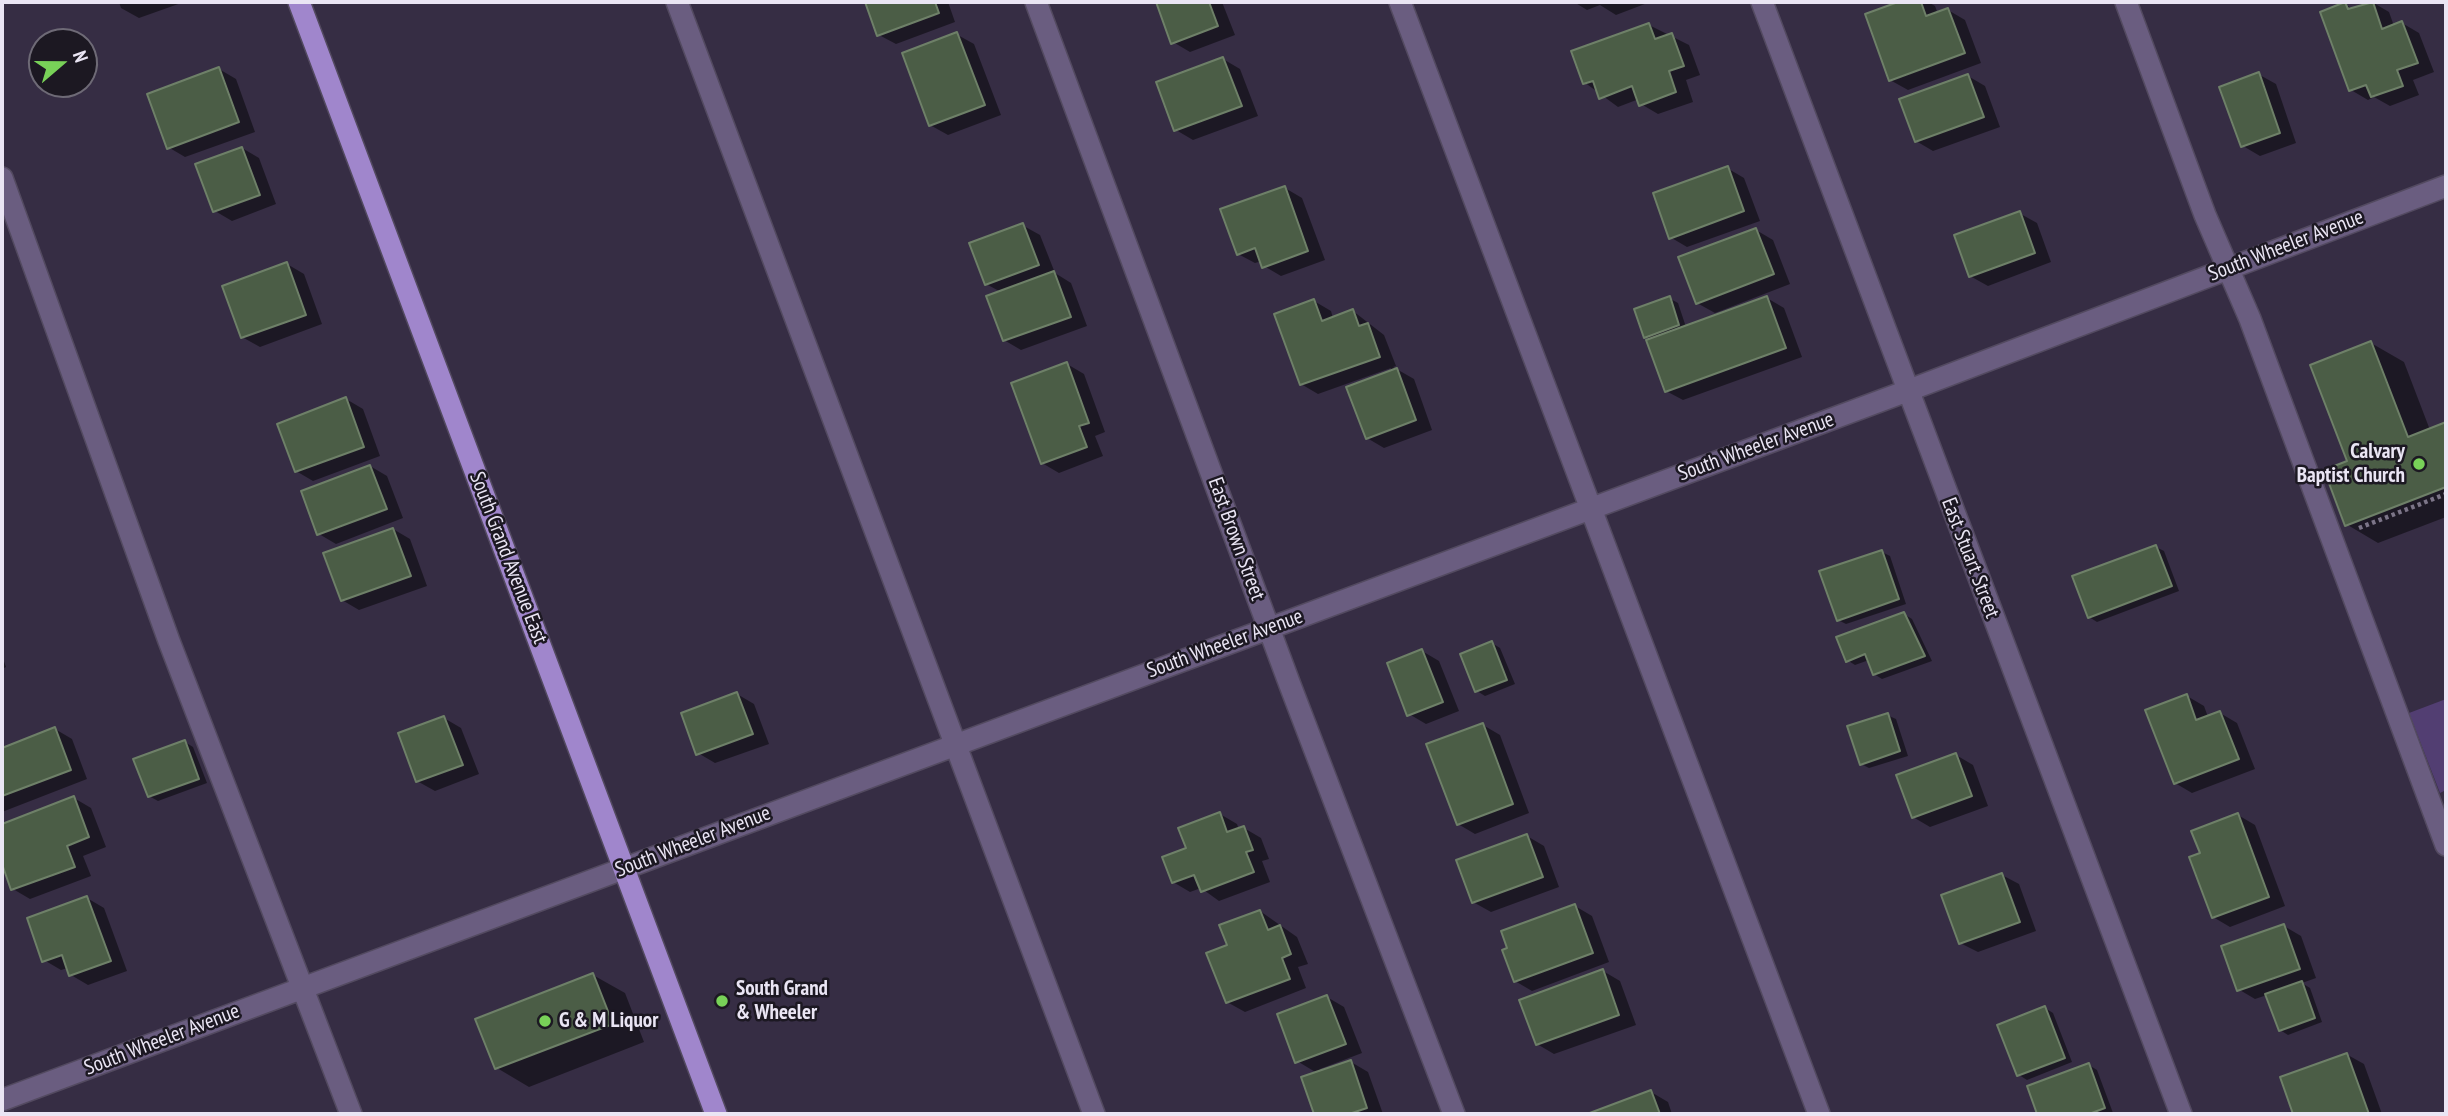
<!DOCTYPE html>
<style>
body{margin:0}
#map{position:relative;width:2448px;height:1116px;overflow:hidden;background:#362d44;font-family:"PT Sans Narrow",sans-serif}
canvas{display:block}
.frame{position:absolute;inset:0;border:4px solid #eae5f4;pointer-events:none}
.north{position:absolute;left:28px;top:28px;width:70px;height:70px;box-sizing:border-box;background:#1c1822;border:2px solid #6e6a76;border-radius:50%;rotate:70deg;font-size:19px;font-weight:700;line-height:28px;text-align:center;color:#eae5f4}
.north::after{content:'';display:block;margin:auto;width:24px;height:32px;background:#78d158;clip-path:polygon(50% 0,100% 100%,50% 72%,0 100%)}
</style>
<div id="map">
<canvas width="2448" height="1116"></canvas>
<div class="frame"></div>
<div class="north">N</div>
</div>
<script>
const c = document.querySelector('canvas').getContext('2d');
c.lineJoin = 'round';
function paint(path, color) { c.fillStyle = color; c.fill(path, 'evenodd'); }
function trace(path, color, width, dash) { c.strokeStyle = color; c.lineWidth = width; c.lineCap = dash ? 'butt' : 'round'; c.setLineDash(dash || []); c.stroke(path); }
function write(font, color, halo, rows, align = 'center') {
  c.font = font + ' "PT Sans Narrow",sans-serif'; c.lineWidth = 5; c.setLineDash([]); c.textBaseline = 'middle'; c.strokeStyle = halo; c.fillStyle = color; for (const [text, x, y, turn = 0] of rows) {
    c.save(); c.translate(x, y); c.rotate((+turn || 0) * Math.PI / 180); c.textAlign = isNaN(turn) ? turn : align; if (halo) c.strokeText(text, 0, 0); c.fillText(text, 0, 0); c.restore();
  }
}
paint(new Path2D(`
 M2446 699V790L2440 793 2409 713Z`), '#523e72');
paint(new Path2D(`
 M119 2H184L139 18 121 8Z
 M866 2H948L955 22 896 44 879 35Z
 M1158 2H1222L1235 35 1190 52 1173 42Z
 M1574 2H1650L1616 15 1600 5 1587 10Z
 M1903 2H1928L1935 6 1938 14 1948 10 1965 20 1981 63 1908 90 1890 80 1867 15Z
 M2372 2 2389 12 2394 26 2402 23 2419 33 2434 72 2413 80 2419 95 2390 106 2374 97 2368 100 2351 90 2345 4 2353 9Z
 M1649 25 1689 45 1700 75 1686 80 1693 102 1658 114 1641 104 1639 99 1618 107 1584 82Z
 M956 34 974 44 1001 115 948 135 930 125Z
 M1223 59 1240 69 1258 116 1193 140 1176 130Z
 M219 69 236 79 255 132 185 157 168 147Z
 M2258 74 2276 84 2296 143 2260 156 2243 146Z
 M1968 76 1985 86 2000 127 1933 151 1916 141Z
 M242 148 259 158 276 204 232 221 215 211Z
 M1727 168 1744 178 1760 221 1687 247 1670 237Z
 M1285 188 1302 198 1325 260 1281 276 1264 266 1262 261 1255 263 1238 254Z
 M2019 213 2037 223 2051 262 1988 286 1970 276Z
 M1022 225 1040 235 1055 273 1071 283 1087 326 1021 350 1004 340 1001 292 986 284Z
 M1756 230 1773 240 1790 284 1715 313 1697 303Z
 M287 264 304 274 322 324 260 347 242 337Z
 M1669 298 1678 303 1686 327 1767 298 1784 308 1802 357 1683 400 1666 391 1651 340 1645 337Z
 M1314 301 1331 311 1333 318 1353 311 1384 335 1396 366 1393 367 1414 379 1432 430 1384 448 1367 438 1391 368 1318 394 1301 384Z
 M2371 343 2404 362 2430 430 2446 424V517L2378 543 2346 524 2349 462Z
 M1067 364 1084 374 1105 432 1095 436 1103 456 1059 473 1042 463Z
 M346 399 363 409 380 456 313 481 296 471Z
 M370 466 387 476 403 518 336 544 319 534Z
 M393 529 410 539 427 586 359 610 342 600Z
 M2156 547 2164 551 2179 591 2097 622 2089 617Z
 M1882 552 1890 556 1906 604 1846 624 1838 620Z
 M1904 614 1912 619 1932 661 1882 679 1874 674 1869 660 1855 665 1847 660Z
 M1492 643 1500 648 1515 684 1485 696 1477 691Z
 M1422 651 1439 661 1459 711 1426 724 1409 714Z
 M2 656 6 667 2 669Z
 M737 694 754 704 769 744 715 763 698 753Z
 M2187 696 2204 706 2208 717 2220 713 2237 723 2255 769 2192 793 2175 783Z
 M1887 715 1896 719 1908 756 1869 768 1861 764Z
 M444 718 461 728 479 774 435 791 417 781Z
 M1483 725 1500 735 1529 813 1475 834 1458 824Z
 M55 729 72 739 87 779 2 812V750Z
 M185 742 193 747 207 783 158 801 149 796Z
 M1956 755 1973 765 1988 806 1930 827 1913 817Z
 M74 798 91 808 106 847 83 856 91 876 30 899 13 889 2 859V825Z
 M1220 814 1237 824 1239 830 1244 828 1261 838 1269 859 1262 861 1270 882 1219 901 1201 888 1190 892 1173 882 1189 849Z
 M2238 815 2255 825 2285 906 2230 927 2213 917Z
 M1527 836 1544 846 1559 887 1491 912 1473 902Z
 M2002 875 2019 884 2036 931 1978 952 1960 943Z
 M87 898 104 908 127 971 88 985 71 975 68 968 61 970 44 960Z
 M1575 906 1592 916 1609 962 1532 991 1515 981 1509 949Z
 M1260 911 1297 937 1308 964 1298 967 1306 988 1245 1012 1227 1002 1229 946Z
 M2284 926 2301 936 2316 978 2302 983 2310 988 2322 1022 2288 1035 2280 1030 2267 995 2255 999 2238 989Z
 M1603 971 1620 981 1636 1025 1554 1054 1537 1044Z
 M593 975 625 993 644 1042 529 1087 497 1068Z
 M1327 997 1344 1007 1362 1053 1320 1069 1321 1072 1351 1062 1368 1072 1383 1114H1316L1303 1078 1317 1073 1297 1061Z
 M2045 1008 2053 1013 2072 1062 2027 1080 2019 1075Z
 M2346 1054 2364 1064 2382 1114H2295L2282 1078Z
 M2089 1065 2097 1070 2113 1113 2039 1114 2029 1087Z
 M1651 1092 1668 1102 1672 1114H1592Z`), '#0007');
const building = new Path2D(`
 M865 2H935L939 13 877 36Z
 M1156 2H1209L1218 26 1171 44Z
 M1898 2H1921L1926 16 1948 8 1965 53 1889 81 1865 14Z
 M2345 2 2348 9 2373 2 2382 29 2402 21 2418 63 2397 70 2403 86 2371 97 2366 85 2349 91 2320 12Z
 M1649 23 1655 39 1672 33 1684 66 1669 71 1676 92 1639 106 1632 86 1599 99 1593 81 1583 84 1571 51Z
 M957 32 985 105 929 126 902 53Z
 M1223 57 1242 106 1174 131 1156 82Z
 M219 67 239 122 167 149 147 94Z
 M2259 72 2280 133 2241 147 2219 87Z
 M1968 74 1984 117 1915 142 1899 99Z
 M242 147 260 195 213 212 195 164Z
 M1728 166 1744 211 1669 239 1653 193Z
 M1285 186 1308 251 1262 268 1255 248 1237 255 1220 209Z
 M2020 211 2035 253 1969 277 1954 235Z
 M1023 223 1039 265 985 285 969 243Z
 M1756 228 1774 274 1696 304 1678 257Z
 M287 262 306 315 241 338 222 286Z
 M1054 271 1071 317 1003 341 986 296Z
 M1670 296 1679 325 1644 338 1634 309Z
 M1767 296 1786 348 1665 392 1646 340Z
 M1314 299 1322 321 1353 309 1359 326 1368 323 1380 357 1300 385 1274 314Z
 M2371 341 2408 437 2446 422V487L2345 526 2324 470 2347 461 2310 365Z
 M1067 362 1089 423 1079 426 1087 447 1041 464 1011 383Z
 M1397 368 1416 420 1366 439 1346 387Z
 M346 397 364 447 295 472 277 424Z
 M370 465 387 509 317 535 301 491Z
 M393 528 411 576 341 601 323 553Z
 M2156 545 2172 586 2088 618 2072 576Z
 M1882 550 1899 599 1837 621 1819 571Z
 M1904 612 1925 656 1873 675 1865 654 1846 662 1836 637Z
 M1492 641 1507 680 1475 692 1460 654Z
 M1422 649 1443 702 1407 716 1387 663Z
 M737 692 753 734 696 755 681 713Z
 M2187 694 2196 720 2220 711 2239 759 2174 784 2145 710Z
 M1888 713 1900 751 1860 765 1847 726Z
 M444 716 463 765 416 782 398 733Z
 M1483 723 1513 804 1457 825 1426 744Z
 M55 727 71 770 2 796V748Z
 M185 740 199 779 148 797 133 759Z
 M1956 753 1972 796 1912 818 1896 775Z
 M74 796 89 837 67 846 75 867 11 890 2 864V824Z
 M1220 812 1227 832 1244 826 1253 850 1246 852 1254 872 1201 892 1194 875 1172 883 1162 857 1186 848 1178 828Z
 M2238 813 2269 897 2212 918 2189 857 2200 853 2191 831Z
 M1527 834 1543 877 1472 903 1456 860Z
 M2002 873 2020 922 1959 944 1941 895Z
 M87 896 111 961 69 976 62 955 42 962 27 918Z
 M1575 904 1593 953 1514 982 1502 950 1507 948 1501 931Z
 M1260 910 1268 930 1280 925 1291 954 1282 958 1290 979 1226 1003 1206 953 1227 945 1219 925Z
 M2284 924 2300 969 2237 991 2221 946Z
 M1603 969 1619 1015 1536 1045 1519 1000Z
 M593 973 613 1024 495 1069 475 1019Z
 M2302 981 2315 1018 2279 1031 2265 994Z
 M1327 995 1346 1044 1295 1063 1277 1014Z
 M2045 1006 2065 1058 2017 1076 1997 1025Z
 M2347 1053 2369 1114H2293L2280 1077Z
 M1351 1060 1367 1108 1349 1114H1314L1301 1077Z
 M2089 1063 2105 1108 2089 1114H2037L2027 1086Z
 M1651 1090 1660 1114H1587Z`);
paint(building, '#4b5d46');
trace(building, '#6e8068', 2);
const minor = new Path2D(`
 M677 2 1094 1114
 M1036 2 1290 685 1454 1114
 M1400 2 1819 1114
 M1762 2 2181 1114
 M2126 2 2205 215 2250 319 2446 845
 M2 178 169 641 351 1114
 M2 1100 1907 391 2446 186`);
const major = new Path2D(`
 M299 2 716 1114`);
trace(minor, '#534a60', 24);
trace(major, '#534a60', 24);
trace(new Path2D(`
 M2359 528 2446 494`), '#7c7588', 4.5, [3.5, 3.5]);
trace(minor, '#6a5d80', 21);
trace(major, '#a086cc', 21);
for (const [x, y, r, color] of [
 [2419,464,7,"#78d158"],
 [722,1001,7,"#78d158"],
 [545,1021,7,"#78d158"]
]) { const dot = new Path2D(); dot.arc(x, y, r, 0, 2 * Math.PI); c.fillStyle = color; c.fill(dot); trace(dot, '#1c1822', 2.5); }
write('21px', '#eae5f4', '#1c1822', [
 ["South Wheeler Avenue",2286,246,-21],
 ["South Wheeler Avenue",1756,447,-20],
 ["East Brown Street",1236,539,70],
 ["South Grand Avenue East",508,558,69],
 ["East Stuart Street",1970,558,69],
 ["South Wheeler Avenue",1225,644,-20],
 ["South Wheeler Avenue",693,842,-21],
 ["South Wheeler Avenue",162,1040,-21]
]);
write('bold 21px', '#eae5f4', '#1c1822', [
 ["Calvary",2405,452,"right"],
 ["Baptist Church",2405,476,"right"],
 ["South Grand",736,989],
 ["& Wheeler",736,1013],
 ["G & M Liquor",559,1021]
], 'left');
</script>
